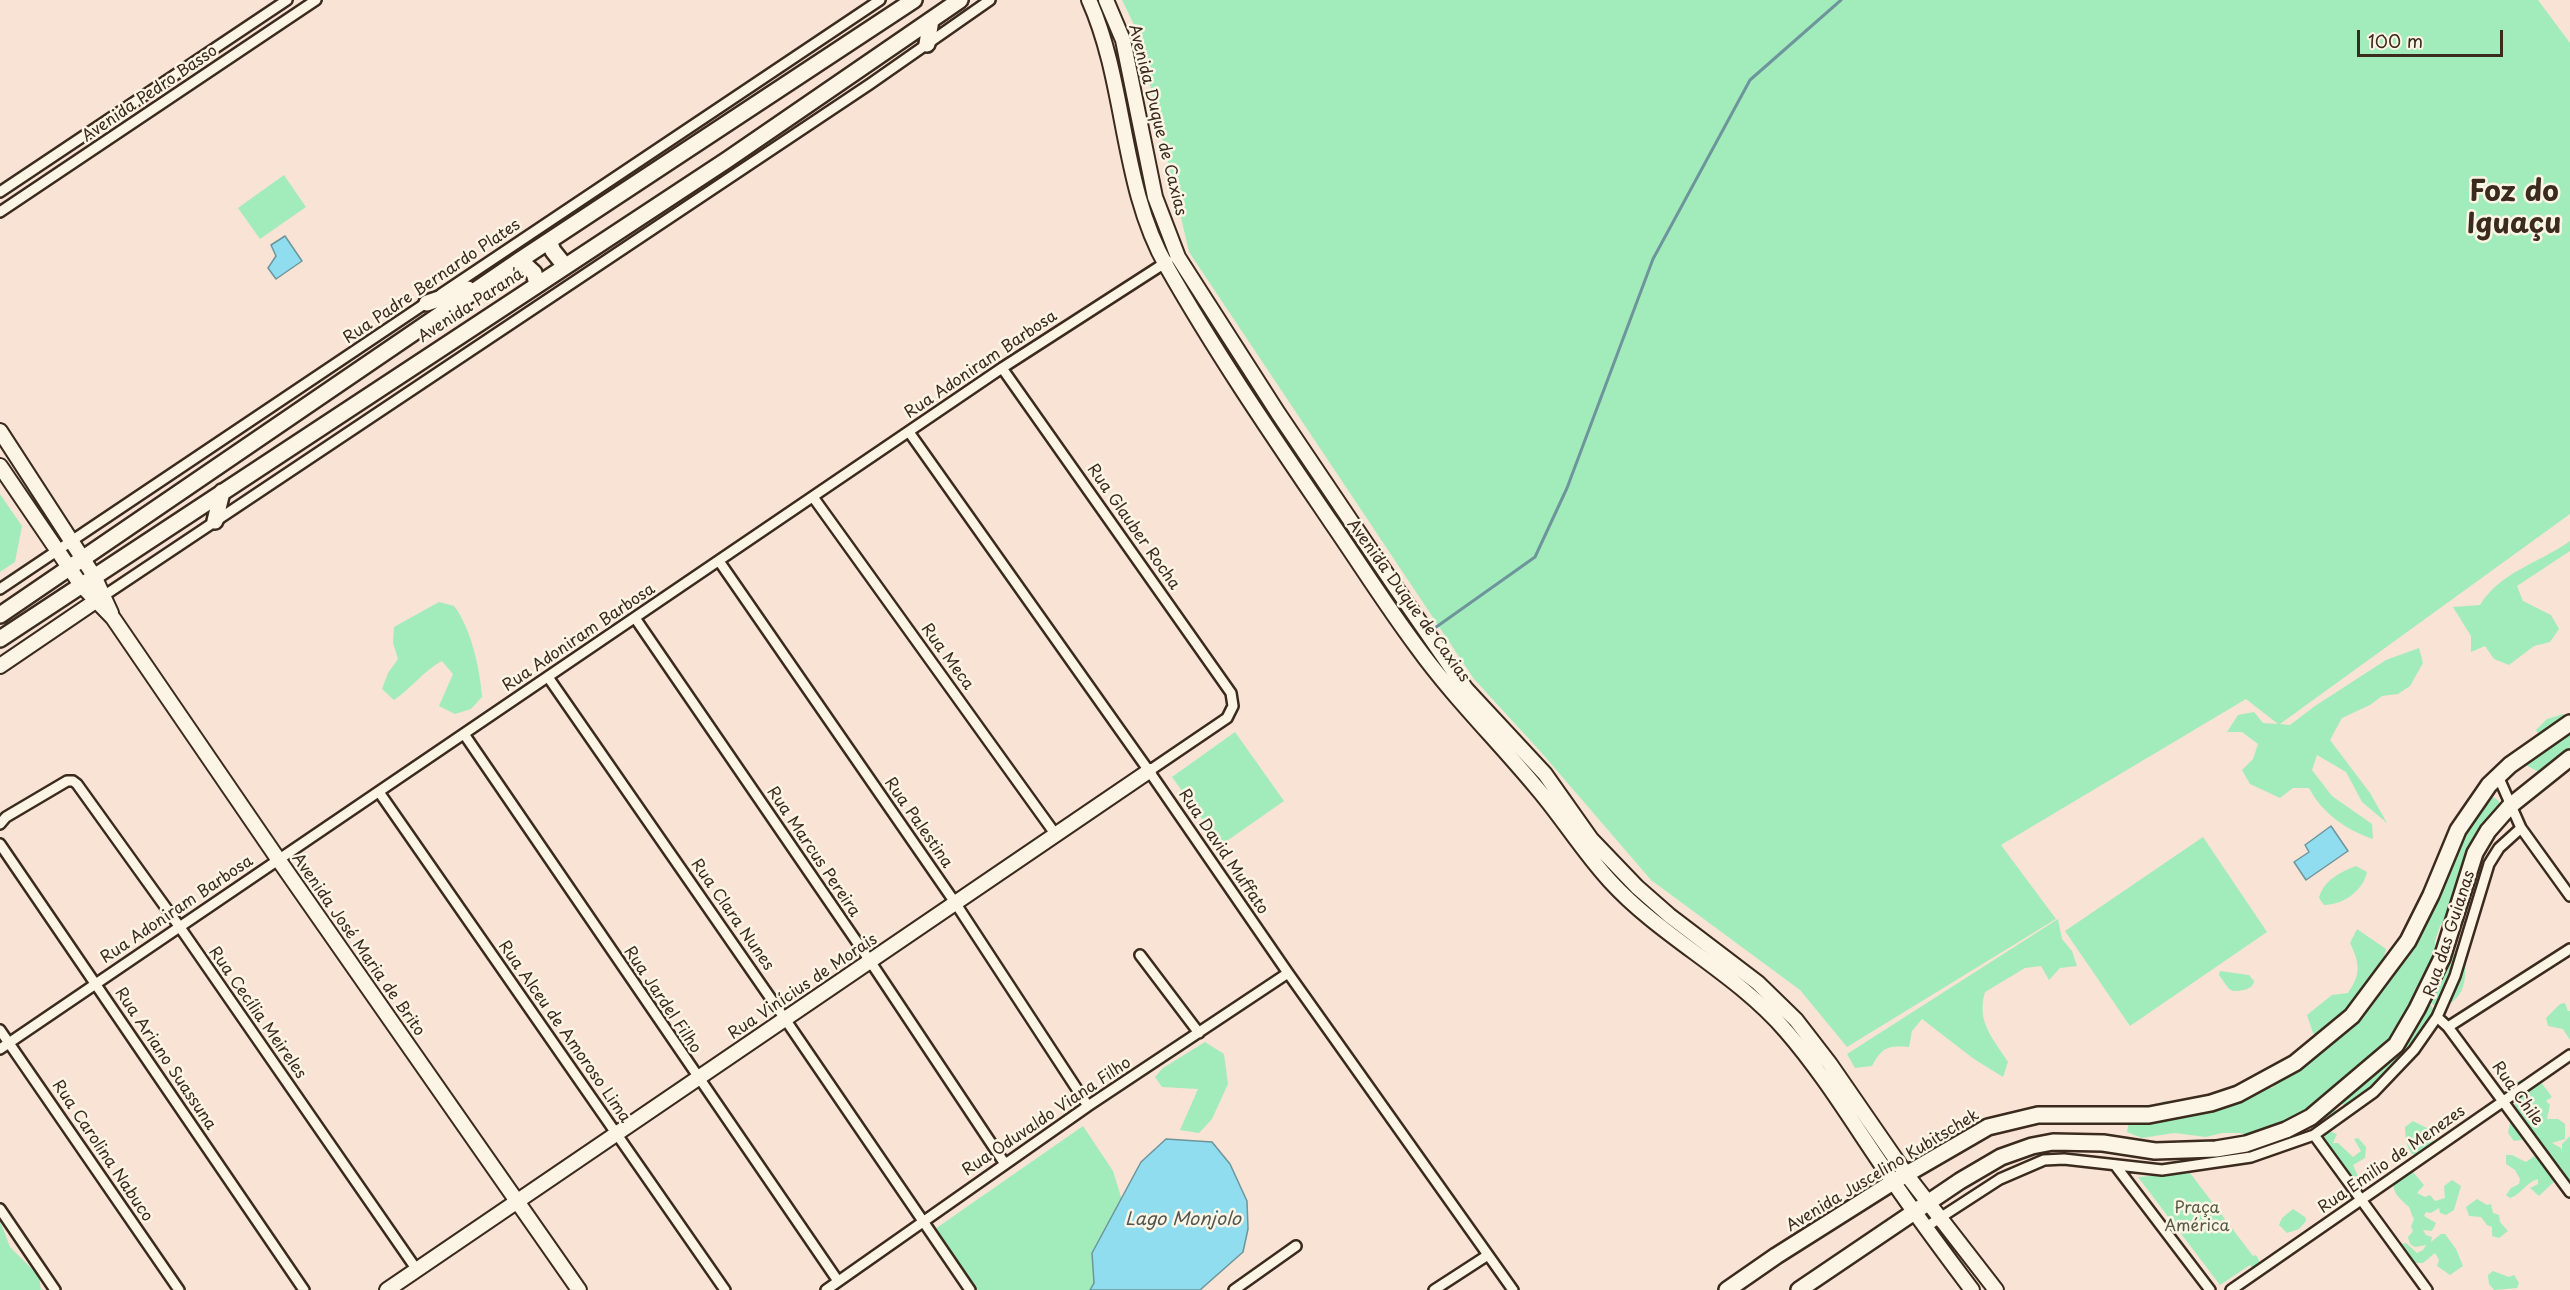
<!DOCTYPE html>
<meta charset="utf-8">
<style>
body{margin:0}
#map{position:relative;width:2570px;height:1290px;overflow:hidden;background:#f9e3d4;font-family:"Playpen Sans",sans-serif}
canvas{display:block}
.scale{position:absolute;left:2357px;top:30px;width:146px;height:27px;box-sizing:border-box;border:3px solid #3b2a1e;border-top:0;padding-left:8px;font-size:18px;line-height:21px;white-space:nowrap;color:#3b2a1e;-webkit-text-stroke:4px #fcf5e5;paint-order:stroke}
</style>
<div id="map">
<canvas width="2570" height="1290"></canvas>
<div class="scale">100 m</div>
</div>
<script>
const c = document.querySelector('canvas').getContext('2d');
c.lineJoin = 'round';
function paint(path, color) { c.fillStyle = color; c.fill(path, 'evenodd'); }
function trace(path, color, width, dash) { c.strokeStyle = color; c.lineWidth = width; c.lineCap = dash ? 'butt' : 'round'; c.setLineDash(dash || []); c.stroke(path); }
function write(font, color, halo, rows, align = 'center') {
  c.font = font + ' "Playpen Sans",sans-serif'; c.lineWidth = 5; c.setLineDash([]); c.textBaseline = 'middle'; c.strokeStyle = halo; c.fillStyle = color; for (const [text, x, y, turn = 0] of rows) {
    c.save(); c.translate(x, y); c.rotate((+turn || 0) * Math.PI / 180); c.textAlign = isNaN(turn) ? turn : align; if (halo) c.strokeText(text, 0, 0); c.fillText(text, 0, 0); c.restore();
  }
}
paint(new Path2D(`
 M1122 0H2538L2570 43V514L2280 724 2290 725 2315 706 2386 660 2419 648 2423 663 2410 686 2398 694 2382 696 2370 705 2342 718 2330 740 2370 793 2387 823 2362 802 2346 772 2317 755 2312 770 2332 796 2372 824 2373 839C2346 830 2322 813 2309 788H2293L2280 798 2250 784 2242 770 2253 759 2258 744 2242 732H2227L2238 715 2254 712 2263 723 2278 724 2246 699 2001 845 2056 919 1847 1047 1800 990 1651 880 1540 751 1474 679 1189 252 1138 33Z
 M284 175 306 207 260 239 238 208Z
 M0 494 22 526 15 562 0 572Z
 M2570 541V551L2517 586 2523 601 2551 615 2559 629 2550 642 2534 646 2509 665 2494 659 2485 646 2471 652V636L2453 607 2480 605C2500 572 2539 563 2570 541Z
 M439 602 454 606C471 628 480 669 482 697L471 709 455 714 439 706 453 674 442 661C423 671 412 688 394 700L382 689 388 673 398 659 393 643 394 627Z
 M2563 714 2570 720V758L2539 772 2524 764 2530 750 2542 741 2536 730 2547 719Z
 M1235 732 1284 801 1221 845 1172 777Z
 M2491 796 2498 800 2501 807 2471 859 2480 864 2474 888 2468 902 2450 912 2440 926 2435 941V957L2400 1030 2420 1010 2431 1005 2435 1013 2405 1058 2353 1106 2351 1102 2346 1106 2347 1111 2325 1124 2324 1120 2333 1110 2343 1111 2346 1106 2339 1103 2310 1114 2291 1118 2280 1128 2250 1137 2240 1133H2222L2206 1137 2174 1133 2142 1138 2127 1132 2130 1116 2151 1110 2164 1101H2195L2256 1087 2272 1088 2295 1063 2322 1043 2313 1033 2307 1015 2332 995 2348 993C2361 974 2360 964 2350 943L2357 929 2386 949 2378 981 2486 797Z
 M2203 837 2267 932 2130 1026 2065 931Z
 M2356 866 2367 872C2363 891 2343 905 2324 905L2319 898C2323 881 2340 872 2356 866Z
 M2058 919 2062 939 2072 951 2077 966 2060 968 2049 980 2041 966 2025 968 1985 992C1976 1022 1993 1038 2008 1062L2003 1077 1974 1059 1922 1019 1912 1031 1909 1047C1888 1045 1882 1047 1872 1066L1855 1068 1847 1054Z
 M2457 922C2458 937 2452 944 2454 956L2465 960C2467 986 2462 1001 2437 1010L2429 999Z
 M2220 971 2249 975 2254 981C2253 990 2241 991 2233 991L2229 989 2219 975Z
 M2565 1003 2568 1011H2570V1040L2563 1029 2548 1026 2546 1018 2560 1004Z
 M1205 1042 1224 1054 1228 1084 1212 1119 1199 1133 1180 1130 1198 1089 1162 1087 1155 1077 1163 1068Z
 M2521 1080 2527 1082 2534 1080 2541 1082 2552 1097 2546 1101 2550 1105 2547 1119H2558L2565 1124V1139L2552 1143 2561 1148 2562 1152V1144L2570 1136V1193L2556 1180 2539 1196 2530 1188 2538 1184V1179C2526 1182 2522 1194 2510 1198L2506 1195 2511 1188 2519 1184 2520 1179 2515 1170 2506 1164V1155H2512L2526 1162 2537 1154 2528 1139 2514 1141 2508 1133 2510 1123 2518 1114 2514 1101 2507 1099 2508 1085Z
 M2413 1121 2427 1128 2430 1139 2434 1141V1146C2430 1148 2425 1154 2421 1155 2407 1160 2405 1135 2405 1127Z
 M1083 1126 1113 1171 1122 1200 1092 1253 1094 1283 1090 1290H977L935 1229Z
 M2328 1131 2337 1134 2333 1143H2338L2353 1157 2361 1151 2354 1139 2358 1138 2366 1147 2365 1158 2353 1165 2358 1176 2348 1178 2321 1141Z
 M2408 1171 2413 1172 2424 1185 2417 1193 2425 1197 2430 1195 2435 1201 2445 1198 2444 1186 2452 1180 2461 1186 2454 1210 2446 1215 2440 1213 2439 1208 2431 1213 2426 1212 2424 1216 2436 1223 2432 1231 2423 1230 2426 1235 2432 1237 2431 1242 2441 1234H2445L2456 1249 2463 1266 2450 1275 2437 1266 2439 1260 2435 1253 2423 1263H2409L2398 1245 2406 1243 2417 1253 2423 1250 2426 1245 2415 1247 2410 1244 2408 1237 2413 1231 2411 1226 2414 1219C2411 1215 2411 1209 2408 1206 2399 1198 2393 1194 2393 1181Z
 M2190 1173 2253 1256 2256 1255 2262 1266 2254 1270 2250 1265 2220 1285 2138 1177Z
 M2477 1199 2487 1205 2491 1204 2493 1213 2499 1215 2500 1222 2508 1231 2499 1238 2492 1236V1227L2487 1225 2481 1217 2469 1216 2466 1207Z
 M2293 1209 2305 1217 2306 1221 2299 1229 2287 1233 2279 1225 2282 1218Z
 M0 1221 10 1247 39 1276 41 1290H0Z
 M2493 1271 2509 1277 2514 1275 2519 1283 2517 1288 2494 1290 2489 1284 2488 1275Z`), '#a2ecbb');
const water = new Path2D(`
 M285 236 302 261 276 279 268 268 276 256 271 245Z
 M2331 826 2348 851 2306 880 2294 862 2309 852 2305 845Z
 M1166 1139 1212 1142 1230 1164 1247 1201 1248 1229 1243 1252 1200 1290H1090L1094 1283 1092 1253 1141 1162Z`);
paint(water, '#8fddee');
trace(water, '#6d959b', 1.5);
trace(new Path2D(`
 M1432 630 1535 557 1567 488 1653 259 1750 80 1841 0`), '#6d959b', 3);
const street = new Path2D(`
 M0 192 287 0
 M0 212 316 0
 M441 294 880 0
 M1002 368 1231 693 1233 706 1227 718 1149 771
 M909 432 1149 771 1288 973 1513 1290
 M813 497 1056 835
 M719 561 956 904 1088 1106
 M0 589 429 301
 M105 595 870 84 990 0
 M635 618 870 961 1005 1164
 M548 677 785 1019 970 1290
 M464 734 838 1281
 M2498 776 2521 828 2570 896
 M379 792 725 1290
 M0 824 6 817 67 781H73L77 784 179 926 417 1270
 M0 844 304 1290
 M1140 955 1199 1033
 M2437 1017 2448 1027 2570 1192
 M2448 1027 2570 949
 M0 1030 179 1290
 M0 1049 1002 368 1168 261
 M2314 1135 2427 1290
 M2115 1165 2210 1290
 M0 1209 55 1290
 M1926 1227 2000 1179 2044 1160 2064 1159 2162 1170 2251 1157 2314 1135 2374 1092 2414 1050 2437 1017 2455 976 2489 864 2499 848 2521 828
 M826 1290 1088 1106 1288 973
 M1234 1290 1296 1246
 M1434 1290 1488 1255
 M2231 1290 2570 1055`);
const secondary = new Path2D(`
 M1089 0C1127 85 1120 185 1167 267 1217 355 1274 438 1331 522 1360 564 1387 607 1417 647 1453 697 1497 740 1536 787 1562 817 1583 852 1610 881 1662 938 1735 972 1786 1031 1826 1077 1857 1130 1892 1180 1918 1218 1945 1254 1972 1290
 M1106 0 1123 40 1155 197 1178 257 1278 413 1394 585 1466 689 1545 774 1591 839 1637 887 1670 916 1758 983 1796 1020 1830 1064 1906 1174 1996 1290
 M0 431 94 576 111 613
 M0 466 81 585 113 618 278 859 579 1290
 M0 666 103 596
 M387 1290 1149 771`);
const primary = new Path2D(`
 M927 44 931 20
 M549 241 553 251 565 266
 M520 260 534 273 537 284
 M427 303 468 289
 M215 521 222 492
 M0 615 520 260 914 0
 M0 639 727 160 960 0
 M1727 1290 1776 1256 1893 1182 1988 1127 2038 1115H2149L2211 1103 2238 1094 2295 1063 2352 1016 2408 941 2431 895 2458 830 2489 785 2510 765 2570 723
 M1799 1290 1960 1181 2001 1157 2032 1146 2053 1142 2103 1143 2155 1151 2216 1149 2246 1144 2286 1130 2311 1117 2396 1045 2417 1009 2442 958 2475 853 2488 831 2510 806 2570 758`);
trace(street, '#3b2a1e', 14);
trace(secondary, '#3b2a1e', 18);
trace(primary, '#3b2a1e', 20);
trace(street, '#fcf5e5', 9);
trace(secondary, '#fcf5e5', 14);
trace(primary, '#fcf5e5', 15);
write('16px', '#3b2a1e', '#fcf5e5', [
 ["Avenida Pedro Basso",150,94,-34],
 ["Avenida Duque de Caxias",1157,120,76],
 ["Rua Padre Bernardo Plates",432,282,-34],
 ["Avenida Paraná",471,306,-33],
 ["Rua Adoniram Barbosa",981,365,-34],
 ["Rua Glauber Rocha",1133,527,55],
 ["Avenida Duque de Caxias",1408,601,54],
 ["Rua Adoniram Barbosa",579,638,-34],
 ["Rua Meca",947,657,54],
 ["Rua Palestina",918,823,55],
 ["Rua Marcus Pereira",813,852,56],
 ["Rua David Muffato",1223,852,56],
 ["Rua Adoniram Barbosa",177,910,-34],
 ["Rua Clara Nunes",732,915,55],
 ["Rua das Guianas",2450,934,-72],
 ["Avenida José Maria de Brito",358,945,55],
 ["Rua Vinícius de Morais",803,987,-34],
 ["Rua Jardel Filho",662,1000,56],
 ["Rua Cecília Meireles",257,1013,55],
 ["Rua Alceu de Amoroso Lima",564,1032,55],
 ["Rua Ariano Suassuna",165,1059,56],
 ["Rua Chile",2517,1094,54],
 ["Rua Oduvaldo Viana Filho",1047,1117,-34],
 ["Rua Carolina Nabuco",102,1151,56],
 ["Rua Emilio de Menezes",2392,1160,-35],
 ["Avenida Juscelino Kubitschek",1883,1171,-31]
]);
write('16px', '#555a45', '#fcf5e5', [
 ["Praça",2197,1209],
 ["América",2197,1227]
]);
write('italic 18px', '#505752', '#fcf5e5', [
 ["Lago Monjolo",1183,1220]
]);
write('bold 28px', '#3b2a1e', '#fcf5e5', [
 ["Foz do",2514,193],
 ["Iguaçu",2514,225]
]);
</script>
